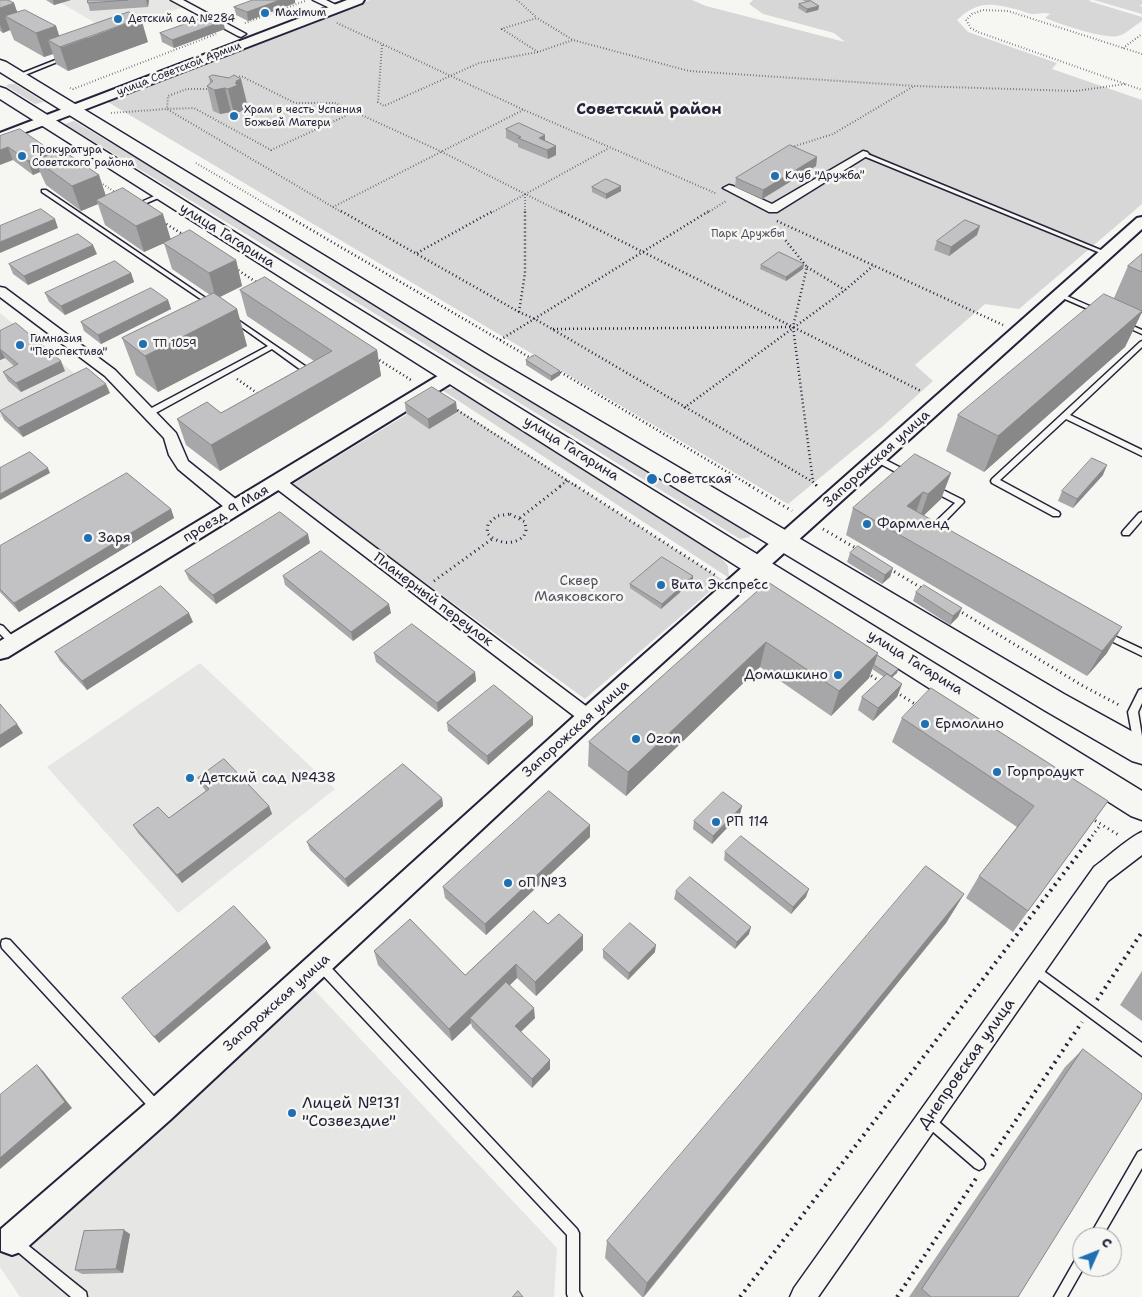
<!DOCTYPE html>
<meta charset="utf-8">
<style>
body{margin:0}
#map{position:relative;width:1142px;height:1297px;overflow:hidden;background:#f6f6f2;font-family:"Shantell Sans",sans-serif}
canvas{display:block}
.north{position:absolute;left:1072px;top:1227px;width:50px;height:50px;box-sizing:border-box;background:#f6f6f2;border:1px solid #a1a1a9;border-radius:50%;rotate:46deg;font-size:14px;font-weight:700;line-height:20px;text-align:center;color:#22223b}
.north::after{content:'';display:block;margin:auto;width:18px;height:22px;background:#1f6fb2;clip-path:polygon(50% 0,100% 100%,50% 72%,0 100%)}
</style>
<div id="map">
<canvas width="1142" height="1297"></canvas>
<div class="north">С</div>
</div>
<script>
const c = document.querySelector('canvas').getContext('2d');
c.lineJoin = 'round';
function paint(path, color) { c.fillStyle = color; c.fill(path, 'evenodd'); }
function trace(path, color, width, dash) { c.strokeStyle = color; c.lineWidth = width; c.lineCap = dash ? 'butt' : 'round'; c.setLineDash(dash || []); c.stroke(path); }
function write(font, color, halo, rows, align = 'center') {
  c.font = font + ' "Shantell Sans",sans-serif'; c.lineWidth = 5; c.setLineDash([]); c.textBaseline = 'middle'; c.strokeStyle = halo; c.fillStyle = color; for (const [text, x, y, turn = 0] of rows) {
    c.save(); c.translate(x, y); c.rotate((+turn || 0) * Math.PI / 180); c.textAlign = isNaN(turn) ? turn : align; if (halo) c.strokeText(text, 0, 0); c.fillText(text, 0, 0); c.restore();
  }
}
paint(new Path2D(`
 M71 0H171L184 7 111 32 61 3Z
 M0 313 80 378 0 418Z
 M200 663 335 789 178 913 47 767Z
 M303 978 557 1248 554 1297H20L0 1267V1251Z`), '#e6e6e4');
paint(new Path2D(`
 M370 0H692L706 6 845 42 834 33 763 14 749 4 753 0H1090L1089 1 1142 17V21C1135 25 1126 34 1118 36 1103 39 1060 24 1045 18L1050 14C1043 12 1041 14 1034 14 1030 14 1024 12 1019 10 992 3 978 0 957 20L968 32 1057 63 1052 69 1142 100V204L1019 309 985 304 976 312 915 365 933 381 883 426 788 504 490 329 106 101Z
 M1094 0H1142V4L1140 6 1142 7V14Z
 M9 84H15L44 102 35 104 6 86Z
 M74 121 281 245 750 531V537L740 539 272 250 65 124Z
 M453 388 461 391 719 555 728 566 729 578 442 390Z
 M437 396 723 580 585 699 291 485Z`), '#d7d7d7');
const service = new Path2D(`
 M63 57 67 58 20 77 15 76Z
 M861 153H865L1108 253 1103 254 861 155Z
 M42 190H46L216 305 215 306H211L42 192Z
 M161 193 164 195 163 196 135 208 130 207Z
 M1060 293 1101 311 1102 312 1099 314 1097 313 1058 296V294Z
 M232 316 308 368V372L303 376H299L297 374 301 370 272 349 152 415H146V411L268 346 230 319 229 318Z
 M1124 322 1142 330V334L1122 325 1121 324Z
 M1142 341V347L1070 415 1142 450V456L1066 419 1000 480 1059 512 1060 514 1059 516H1053L992 483 991 481 992 479 1140 342Z
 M878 456 909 472 910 474 906 477 903 476 875 461 874 459 875 457Z
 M933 485 963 500 964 502 933 534 930 535 926 532 927 530 955 503 930 490 929 488 930 486Z
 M1142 512V520L1129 535H1123L1122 533 1123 531 1139 513Z
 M0 625 3 626 16 640 17 642 16 644H10L0 634Z
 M1106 632 1142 649V656L1103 637 1102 635 1103 633Z
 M1142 689V703L1138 712 1142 736V748H1136L1134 745 1128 712 1139 690Z
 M6 939 10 940 162 1105 164 1109 162 1113 158 1115 154 1113 2 948 1 944 2 940Z
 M320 959 324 960 577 1229 579 1233V1291L582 1297H568L567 1294V1235L316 968 315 964 316 960Z
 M1034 964 1142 1043V1056L1030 973 1029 969 1030 965Z
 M928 1114 932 1116 983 1160 985 1164 983 1168 979 1170 975 1168 924 1124 922 1120 924 1116Z
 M1142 1150V1168L1102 1237H1089L1138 1152Z
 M16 1237 20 1239 86 1292 87 1297H71L12 1247 10 1243 12 1239Z
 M1082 1253V1267H1084L1067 1297H1054L1078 1255Z`);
const minor = new Path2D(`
 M171 0H183L246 34 241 37 238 36Z
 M313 0H326L342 8 340 10H334Z
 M863 151 867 152 869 154 867 156 777 212H769L723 188 729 185 733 186 772 204Z
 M0 287 5 288 115 370 176 433 188 461 242 504 244 508 242 512 236 513 230 512 178 469 169 455 164 438 105 376 0 297Z
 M278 477 283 478 594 712 597 717 594 722 588 724 582 722 273 486 270 482 273 478Z
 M1142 832V855L1108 881 818 1297H790L794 1288 1094 867C1105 859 1131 836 1142 832Z`);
const tertiary = new Path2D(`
 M1142 217V229L596 723 170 1120 23 1251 12 1255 1 1251V1229L150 1100 580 711 1137 218Z
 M452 370 458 371 461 375 458 379 8 657 0 659V641L446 371Z`);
const secondary = new Path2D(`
 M347 0H364L362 3 0 142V133Z`);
const primary = new Path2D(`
 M0 60 6 62 491 357 1064 694 1142 737V764L1132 761 1044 710 475 367 0 72Z
 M0 87 6 89 292 268 1142 791V820L1131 816 0 99Z`);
trace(service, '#22223b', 3);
trace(minor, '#22223b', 3);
trace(tertiary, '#22223b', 4);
trace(secondary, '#22223b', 4);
trace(primary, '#22223b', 3);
trace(new Path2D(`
 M517 0 536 17
 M245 23 305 1
 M337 23 524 110 715 193
 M501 29 537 18 573 40 689 71 915 86 1076 91 1125 84
 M502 29 538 52
 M382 45 378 102 384 106 479 63 538 52 573 40
 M1123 48 1142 34
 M1142 54 1008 11 983 10 972 14 966 20 971 28 978 32 1142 90
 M234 79 241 76 295 103H335L440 151 563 213
 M70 88 73 89 216 34
 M210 89H187L168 96 167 109 194 108 271 150 354 112
 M111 113 167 109 343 213
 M789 148 833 134 914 86
 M196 163 281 213
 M98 181 118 194
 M525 194V213
 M333 207 523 110
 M491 213 609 148
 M707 213 726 201`), '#22223b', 2, [0.5, 2.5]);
trace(new Path2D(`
 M279 211 529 357H535
 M341 211 519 312 535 319 813 482 817 486
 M561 211 921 391
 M777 221 1003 325
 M163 222 184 235
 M778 231 807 267 793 327 813 482
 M417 253 493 211
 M807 267 845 290
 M235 268 259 284
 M519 312 525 273V211
 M553 329 792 327
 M500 340 709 211
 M376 358 411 380
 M557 370 751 486
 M237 379 260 395
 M454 408 576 486
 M684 408 845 290 873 266
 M560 486 568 480`), '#22223b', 2.5, [1, 3]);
trace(new Path2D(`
 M575 485 718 577
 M749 485 792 511
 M816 485 819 488
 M510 514 525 522 526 530 524 536C513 546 497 544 487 533L488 524 497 516Z
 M520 518 562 485
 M823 529 859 550
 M890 569 923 589
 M434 581 492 539
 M958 610 1083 686 1121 706
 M867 673 882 683
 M896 692 918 706
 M1091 818 1120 836
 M1089 840 1101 824`), '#22223b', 3, [1, 4]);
trace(new Path2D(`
 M1097 1000 1142 932
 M992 1156 1082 1022
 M740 1297 1090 839
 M897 1297 977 1177`), '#22223b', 4, [2, 5]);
paint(service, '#f6f6f2');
paint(minor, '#f6f6f2');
paint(tertiary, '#f6f6f2');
paint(secondary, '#f6f6f2');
paint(primary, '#f6f6f2');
paint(new Path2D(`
 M0 0 14 3 17 12 56 26 59 36 148 42 68 71 56 64 53 54 44 57 14 40 10 30 3 33 0 31Z
 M46 0H71L54 5Z
 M88 0H149L148 7 90 11 88 3Z
 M802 0H812L807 2 819 6 818 10 806 13 798 8 799 4 807 2Z
 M295 3 248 21 236 15 234 7Z
 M225 29 174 48 162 42 160 33Z
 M213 75 247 103 243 105 244 110 234 114 231 112 220 114 213 111 207 86 210 84 209 77Z
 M506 129 545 140 556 146V155L548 159 518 147V144L506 138Z
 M0 136 54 153 99 175 106 196 171 239 236 260 242 286 219 297 237 309 247 346 158 392 136 375 122 338 210 295 172 269 164 243 144 252 105 225 98 204 81 211 46 185 40 172 33 175 13 160Z
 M817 157 816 166 762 199 735 187 736 178Z
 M621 186V191L606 199 592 192V187Z
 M977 235 949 256 934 250 937 241Z
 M97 254 28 285 13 274 9 264Z
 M1142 254V313L1141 314 1125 347 984 472 946 451 958 415 1114 298 1128 266Z
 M761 265 803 269 786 281 760 269Z
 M131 273 134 282 65 315 49 302 45 293Z
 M240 290 377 350 381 376 220 471 186 445 177 419 221 413 314 361 247 316Z
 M168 300 171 309 101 344 84 331 81 322Z
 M0 331 65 371 21 392 8 381 3 372 14 366 5 358 0 360Z
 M526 360 560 371V375L551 381 526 365Z
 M110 393 23 437 4 420 0 411Z
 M456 402 457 412 429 429 406 413 405 403Z
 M951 473 941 499 923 516 1107 653 1087 676 846 535 853 508Z
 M1103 475 1073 508 1058 501 1062 491Z
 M171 509 174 518 19 612 0 592V546Z
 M310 543 216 604 189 580 185 571Z
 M850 553 893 568 890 577 882 584 847 562Z
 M283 576 391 613 353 641 285 585Z
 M693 576V581L661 609 630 588V584Z
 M768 582 898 669 897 673 892 677 902 684 897 697 873 721 858 710 862 697 884 677 872 669 869 678 831 716 760 667 626 796 588 766 589 742Z
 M916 592 962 608 958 617 950 625 913 601Z
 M193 622 87 690 60 661 55 652Z
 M374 653 475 672 476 681 438 712 376 662Z
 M902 718 1108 801 1013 932 966 898 979 876 1017 827 892 742Z
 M447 723 533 725 488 765 448 731Z
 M198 778 269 806 272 814 182 883 138 833 133 825 169 818 206 791 202 786Z
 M442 798 443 806 348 887 310 850 307 842Z
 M742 806 740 814 712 844 693 829 694 821Z
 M590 825V837L486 935 445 898 443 887Z
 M725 852 806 897 791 914 724 860Z
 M676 891 749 934 735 949 674 899Z
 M964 894 946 923 644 1297H642L605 1258 607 1241Z
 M548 924 583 950 536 996 517 978 510 985 535 1018 521 1032 550 1069 532 1088 472 1027 471 1023 452 1041 378 965 374 951 465 975Z
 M603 950 655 952 628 980 603 958Z
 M1142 971V1021L1120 1005Z
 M1083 1049 1018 1297H909L1065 1067Z
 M130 1234 123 1273 82 1274 75 1270Z`), '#a7a7a9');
paint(new Path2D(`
 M53 0H71L54 5Z
 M146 0H149L148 7Z
 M280 0H295V3L248 21 247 12Z
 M14 3 22 26 5 16 10 30 3 33 0 25V8Z
 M819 6 818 10 806 13 807 9Z
 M141 18 148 42 68 71 60 47 48 40 53 54 44 57 36 33 56 26 63 47Z
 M223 21 225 29 174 48 172 40Z
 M241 79 247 103 243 105 244 110 234 114 228 89 236 81Z
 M225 88 231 112 220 114 214 90Z
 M545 135V144L539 138Z
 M556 146V155L548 159 547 150Z
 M8 147 13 160 0 165V150Z
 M53 152 58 165 36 160 40 172 33 175 28 161Z
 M817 157 816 166 762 199 763 190Z
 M99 175 107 200H96L98 204 81 211 72 186Z
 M621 186V191L606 199V194Z
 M163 214 171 240 144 252 136 226Z
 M55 219 58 228 0 253V242Z
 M980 226 977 235 949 256 951 247Z
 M93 245 97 254 28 285 24 276Z
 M236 260 242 286 216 299 209 273Z
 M804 264 803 269 786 281V277Z
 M131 273 134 282 65 315 61 306Z
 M168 300 171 309 101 344 98 335Z
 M237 309 247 346 158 392 145 356Z
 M1142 310V313L1141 314 1125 347 984 472 998 436Z
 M0 349 5 358 0 360Z
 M377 350 381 376 220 471 211 445Z
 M61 361 65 371 21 392 16 383Z
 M560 371V375L551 381V376Z
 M106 384 110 393 23 437 18 428Z
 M456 402 457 412 429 429 428 419Z
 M1107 465 1103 475 1073 508 1077 499Z
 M48 468 50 473 0 500V494Z
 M951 473 941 499 919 520 928 494Z
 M923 492 914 518 907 506Z
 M171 509 174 518 19 612 14 603Z
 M308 534 310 543 216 604 213 595Z
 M893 568 890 577 882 584 885 575Z
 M693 576V581L661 609 662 604Z
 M389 604 391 613 353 641 351 632Z
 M962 608 958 617 950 625 953 616Z
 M189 613 193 622 87 690 82 681Z
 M1122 627 1107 653 1087 676 1102 651Z
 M766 642 760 667 626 796 628 772Z
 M878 653 869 678 831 716 839 691Z
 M898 669 897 673 889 680 891 676Z
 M475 672 476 681 438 712 437 703Z
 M902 684 897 697 873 721 878 708Z
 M533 717V725L488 765 487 756Z
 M17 724 23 733 0 748V735Z
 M442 798 443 806 348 887 345 879Z
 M269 806 272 814 182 883 177 875Z
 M742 806 740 814 712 844 713 836Z
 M590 825V837L486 935 485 924Z
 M809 889 806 897 791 914 793 907Z
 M964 894 946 923 643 1297 647 1283Z
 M751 927 749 934 735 949 737 942Z
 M583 935V950L536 996 535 982Z
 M267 941 271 948 159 1043 154 1037Z
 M656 945 655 952 628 980 629 973Z
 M516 964 517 978 473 1021 470 1018 471 1023 452 1041 449 1029Z
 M534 1008 535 1018 516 1036 515 1026Z
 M550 1060V1069L532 1088V1079Z
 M37 1065 43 1071 72 1108 0 1169V1158Z
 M124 1230 130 1234 123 1273 116 1269Z`), '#888889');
const building = new Path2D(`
 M0 0H8L14 3 0 8Z
 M88 0H128L88 3Z
 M253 0H280L247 12 234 7Z
 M811 1 819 6 807 9 799 4Z
 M25 10 56 26 36 33 5 16Z
 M129 12 141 18 60 47 48 40Z
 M211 15 223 21 172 40 160 33Z
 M213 75 229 78 234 75 241 79 236 81 238 82 235 83 238 85 228 89 225 88 214 90 207 86 213 81 209 77Z
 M519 123 545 135 539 138 556 146 547 150 518 138 521 137 506 129Z
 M20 129 53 152 28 161 8 147 0 150V136Z
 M790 145 817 157 763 190 736 178Z
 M62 150 99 175 72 186 36 160Z
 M606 179 621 186 606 194 592 187Z
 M123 188 163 214 136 226 96 200Z
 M41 209 55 219 0 242V226Z
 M965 220 980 226 951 247 937 241Z
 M190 230 236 260 209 273 163 243Z
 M78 234 93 245 24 276 9 264Z
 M779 252 804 264 786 277 761 265Z
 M1142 254V272L1128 266Z
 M115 261 131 273 61 306 45 293Z
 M265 277 377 350 211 445 177 419 207 402 221 413 332 351 240 290Z
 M151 288 168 300 98 335 81 322Z
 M214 293 237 309 145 356 122 338Z
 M1104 294 1142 311 998 436 958 415Z
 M16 323 61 361 16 383 3 372 18 364 0 349V331Z
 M535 355 560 371 551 376 526 360Z
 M87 368 106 384 18 428 0 411Z
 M432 387 456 402 428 419 405 403Z
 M30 452 48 468 0 494V468Z
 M915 454 951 473 928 494 923 492 907 506 1122 627 1102 651 853 508Z
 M1092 458 1107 465 1077 499 1062 491Z
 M127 473 171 509 14 603 0 589V546Z
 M280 512 308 534 213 595 185 571Z
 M858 546 893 568 885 575 850 553Z
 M321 551 389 604 351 632 283 576Z
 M662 557 693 576 662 604 630 584Z
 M768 582 878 653 839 691 766 642 628 772 589 742Z
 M924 585 962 608 953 616 916 592Z
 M161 586 189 613 82 681 55 652Z
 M412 624 475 672 437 703 374 653Z
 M877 655 898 669 891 676 874 665Z
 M887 674 902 684 878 708 862 697Z
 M494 685 533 717 487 756 447 723Z
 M931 688 1108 801 1028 911 979 876 1034 806 902 718Z
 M0 704 17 724 0 735Z
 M224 759 269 806 177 875 133 825 158 807 169 818 209 789 198 778Z
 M403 764 442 798 345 879 307 842Z
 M549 791 590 825 485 924 443 887Z
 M723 792 742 806 713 836 694 821Z
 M741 836 809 889 793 907 725 852Z
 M926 866 964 894 647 1283 607 1241Z
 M690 877 751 927 737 942 676 891Z
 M234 906 267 941 154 1037 122 998Z
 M534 911 548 924 559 914 583 935 535 982 516 964 449 1029 374 951 410 919 465 975Z
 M630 923 656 945 629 973 603 950Z
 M506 982 534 1008 515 1026 550 1060 532 1079 470 1018Z
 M1083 1049 1142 1094V1098L1018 1297H931L922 1289Z
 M37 1065 65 1102 0 1158V1095Z
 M124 1230 116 1269 75 1270 84 1231Z
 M518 1291 523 1297H513Z`);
paint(building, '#c2c2c4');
trace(building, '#888889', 1);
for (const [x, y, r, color] of [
 [265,13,5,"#1f6fb2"],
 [118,19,5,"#1f6fb2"],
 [234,116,5,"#1f6fb2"],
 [22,156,5,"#1f6fb2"],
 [775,176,5,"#1f6fb2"],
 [143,344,5,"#1f6fb2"],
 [20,345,5,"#1f6fb2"],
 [652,479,6,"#1f6fb2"],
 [867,524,5,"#1f6fb2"],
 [88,538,5,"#1f6fb2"],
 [661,585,5,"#1f6fb2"],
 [838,675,5,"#1f6fb2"],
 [925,724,5,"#1f6fb2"],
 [636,739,5,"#1f6fb2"],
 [997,772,5,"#1f6fb2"],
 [190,778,5,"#1f6fb2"],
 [716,822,5,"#1f6fb2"],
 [508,883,5,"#1f6fb2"],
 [292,1113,5,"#1f6fb2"]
]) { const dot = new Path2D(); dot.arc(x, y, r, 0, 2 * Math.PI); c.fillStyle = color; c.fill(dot); trace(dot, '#f6f6f2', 2); }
write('11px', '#22223b', '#f6f6f2', [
 ["Maximum",275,13],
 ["Детский сад №284",128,19],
 ["Храм в честь Успения",244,110],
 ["Божьей Матери",244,123],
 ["Прокуратура",32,150],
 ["Советского района",32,163],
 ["Клуб \"Дружба\"",785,176],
 ["Гимназия",30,339],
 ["\"Перспектива\"",30,352],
 ["ТП 1059",153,344]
], 'left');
write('11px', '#22223b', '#f6f6f2', [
 ["улица Советской Армии",179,69,-21]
]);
write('11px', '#4f4f62', '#f6f6f2', [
 ["Парк Дружбы",748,234]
]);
write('14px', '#22223b', '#f6f6f2', [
 ["улица Гагарина",227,236,32],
 ["улица Гагарина",571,449,32],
 ["Запорожская улица",877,459,-42],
 ["проезд 9 Мая",226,514,-31],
 ["Планерный переулок",433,600,37],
 ["улица Гагарина",915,663,32],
 ["Запорожская улица",576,729,-42],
 ["Запорожская улица",277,1003,-42]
]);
write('14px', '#22223b', '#f6f6f2', [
 ["Советская",663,479],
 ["Фармленд",877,524],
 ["Заря",98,538],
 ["Вита Экспресс",671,585],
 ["Домашкино",828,675,"right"],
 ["Ермолино",935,724],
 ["Ozon",646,739],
 ["Горпродукт",1007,772],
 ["Детский сад №438",200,778],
 ["РП 114",726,822],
 ["оП №3",518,883]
], 'left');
write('14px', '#4f4f62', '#f6f6f2', [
 ["Сквер",579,581],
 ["Маяковского",579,597]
]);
write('bold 16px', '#22223b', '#f6f6f2', [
 ["Советский район",649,110]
]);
write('16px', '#22223b', '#f6f6f2', [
 ["Днепровская улица",967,1064,-55]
]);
write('16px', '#22223b', '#f6f6f2', [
 ["Лицей №131",302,1104],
 ["\"Созвездие\"",302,1122]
], 'left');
</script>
